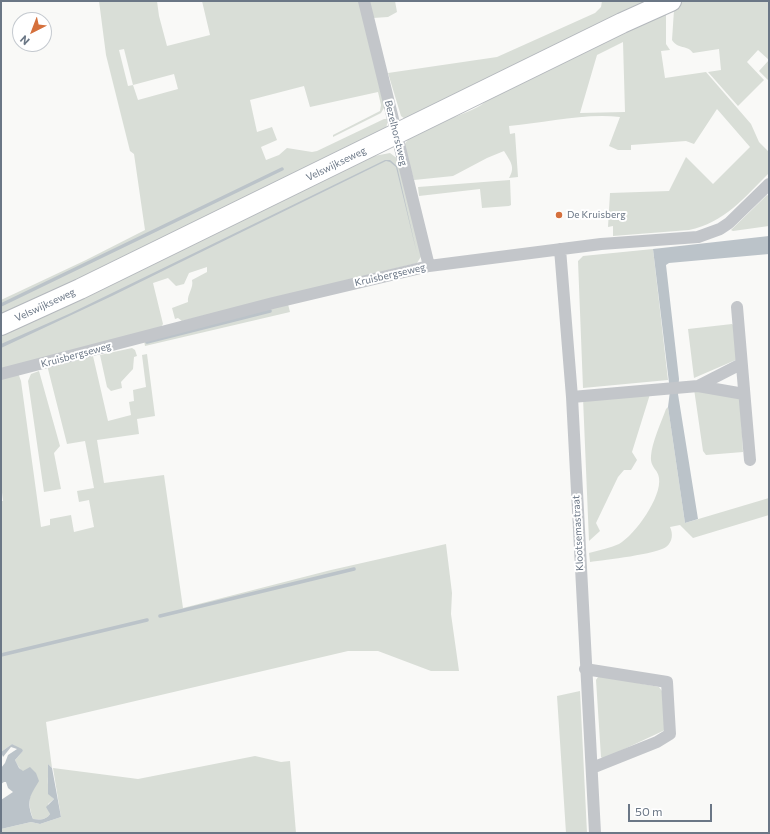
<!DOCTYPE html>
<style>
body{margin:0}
#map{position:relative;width:770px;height:834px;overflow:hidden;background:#f9f9f7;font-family:Commissioner,sans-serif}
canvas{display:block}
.frame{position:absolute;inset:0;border:2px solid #6b7786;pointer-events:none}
.north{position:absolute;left:12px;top:12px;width:40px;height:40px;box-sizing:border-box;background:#fff;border:1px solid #c4c9cf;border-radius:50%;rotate:222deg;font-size:11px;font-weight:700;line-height:16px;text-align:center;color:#6b7786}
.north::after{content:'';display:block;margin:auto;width:14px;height:18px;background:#d5703c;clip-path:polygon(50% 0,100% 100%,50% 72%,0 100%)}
.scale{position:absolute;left:628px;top:804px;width:84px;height:18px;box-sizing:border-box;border:2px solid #6b7786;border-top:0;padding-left:5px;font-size:12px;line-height:14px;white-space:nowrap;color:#6b7786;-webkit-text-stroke:3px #fff;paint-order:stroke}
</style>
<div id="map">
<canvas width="770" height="834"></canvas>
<div class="frame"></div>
<div class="north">N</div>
<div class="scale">50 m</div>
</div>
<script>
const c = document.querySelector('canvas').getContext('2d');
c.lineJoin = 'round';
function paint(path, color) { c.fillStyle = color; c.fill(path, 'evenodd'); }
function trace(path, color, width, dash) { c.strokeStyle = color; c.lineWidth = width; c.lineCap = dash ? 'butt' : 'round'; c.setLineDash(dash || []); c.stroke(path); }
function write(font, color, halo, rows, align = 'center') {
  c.font = font + ' Commissioner,sans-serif'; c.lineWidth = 4; c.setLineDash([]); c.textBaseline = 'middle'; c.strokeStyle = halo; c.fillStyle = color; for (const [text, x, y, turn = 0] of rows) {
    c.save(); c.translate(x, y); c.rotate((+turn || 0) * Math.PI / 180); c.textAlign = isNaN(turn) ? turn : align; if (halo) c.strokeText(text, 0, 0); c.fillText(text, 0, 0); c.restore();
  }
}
paint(new Path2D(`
 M99 1H157L159 16 167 46 210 35 202 1H360L385 106 381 113 333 137V135L380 111 381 105 378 92 310 107 304 86 250 100 257 132 272 127 277 140 261 147 266 160 279 155 287 148 312 152 317 151 384 119H388L386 129 1 319V300L86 260 145 230 134 154 130 151 106 55ZM124 49 133 85 128 86 119 50ZM174 74 178 89 138 100 133 85Z
 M369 1H395L397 12 388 17 373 18Z
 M602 1H658L405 119 401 116 388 73 497 57 595 13 601 7Z
 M682 1H769V81L759 71 769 60 758 50 747 62 764 80 738 106 708 72 721 70 719 49 693 53C688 45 677 49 672 40L674 10 672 6Z
 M666 11V44L670 50 661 51 665 78 706 72 751 124 759 142 769 152V173C745 197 724 223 689 230L613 236V226L608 227 610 193 669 191 686 157 713 184 750 147 717 109 694 144 686 141 631 145V150H618L609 146 620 117C584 113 545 123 509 126L510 134 515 133 518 177 509 178C516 167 510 161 504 151L487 158 453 176 414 180 404 146C410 128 463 117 481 105 486 102 490 96 494 92ZM623 42 625 112 580 113 597 55Z
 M390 153 398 159 422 255 417 263 182 321 178 318 175 319 172 308 188 302C187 294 194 288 192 280L207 272V267L189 273 184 284 176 286 168 278 153 283 163 324 161 327 1 370V333L369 157Z
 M510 180 511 205 509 206 482 208 480 189 419 196 418 187Z
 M767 195 769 196V226L733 231 731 230Z
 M653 249 668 380 583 388 578 261 583 256Z
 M288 304 290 312 145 346 144 341Z
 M732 324 735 327 738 359 694 378 688 329Z
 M132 348 135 350 137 356 134 357 133 369 121 382 122 388 111 391 107 387 100 355Z
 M147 354 155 416 137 419 139 434 97 440 104 483 164 475 183 608 331 570 446 544 452 593 451 614 459 671H431L378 651H348L46 722 52 768 48 764C49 777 45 791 54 799L48 804 50 814C46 820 40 820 33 819 29 808 27 796 35 787 29 778 19 770 15 760L23 751 12 744 1 752V501H3L1 484V377L18 373 21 381 41 527 50 525V519L71 515 74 532 94 527 89 500 79 502 77 491 94 488 85 441 67 444 47 365 91 355 93 356 108 421 131 415 129 402 134 401 133 390 146 387 142 355Z
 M39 371 60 446 54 453 61 489 44 492 28 381 31 374Z
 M694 389 740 395 743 452 706 455 703 451Z
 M651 391 632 452 637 460 631 470H624L618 477 596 523 600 531 589 541 583 398Z
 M668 407 685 523 769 498V515L693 538 680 525 670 527C673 533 673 542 666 547 657 554 605 560 590 562L589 553C599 550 610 548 619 544 635 535 662 497 659 478 658 469 650 468 651 456 652 442 661 423 666 409Z
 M601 676 659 687 662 691 665 730 603 759 601 757 596 680 598 677Z
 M580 691 587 833H566L557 696Z
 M255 756 281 762 290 761 296 833H1V829L31 822 40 824 61 817 53 768 138 779Z`), '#d9ded7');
paint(new Path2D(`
 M385 160H390L397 166 417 254 396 167 390 162 386 161 112 296 1 348V344L71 313Z
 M769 236V254L669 263 666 265 679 379 678 394 698 519 685 523 668 407 670 391 653 249Z
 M12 744 22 749 23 751 15 760 19 768 23 771 30 767 36 773 39 781C30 796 26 801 33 819 40 820 46 820 50 814L46 807 54 799 48 794V764L52 768 61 817 40 824 31 822 1 829V800L13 792 8 788 6 782H4L1 784V768L5 763 8 755 17 749 11 747 3 757 1 752Z`), '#bbc3c9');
trace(new Path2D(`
 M1 305 282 169
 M147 342 270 311
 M160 616 354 569
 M1 655 147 620`), '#bbc3c9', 3.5);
const primary = new Path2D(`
 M1 325 80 289 622 23 671 1`);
trace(primary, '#b4b8bd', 22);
trace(new Path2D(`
 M364 1 429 266
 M560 249 572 397 595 833
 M737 307 750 460
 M741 364 698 386 744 394
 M1 374 273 303 429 266 601 244 698 237 720 229 729 223 769 184
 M572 397 698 386
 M585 669 667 682 670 734 657 742 592 768`), '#c3c6ca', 12);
trace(primary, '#fff', 20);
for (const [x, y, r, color] of [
 [559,215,4,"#d5703c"]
]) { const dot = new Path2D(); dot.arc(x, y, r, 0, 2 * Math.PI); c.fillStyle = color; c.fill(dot); trace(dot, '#fff', 1.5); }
write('10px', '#6b7786', '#fff', [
 ["Bezelhorstweg",396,133,76],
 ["Velswijkseweg",336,164,-26],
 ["Kruisbergseweg",390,275,-13],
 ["Velswijkseweg",45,305,-25],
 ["Kruisbergseweg",76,355,-15],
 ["Klootsemastraat",578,533,-93]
]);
write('10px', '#6b7786', '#fff', [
 ["De Kruisberg",567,215]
], 'left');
</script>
